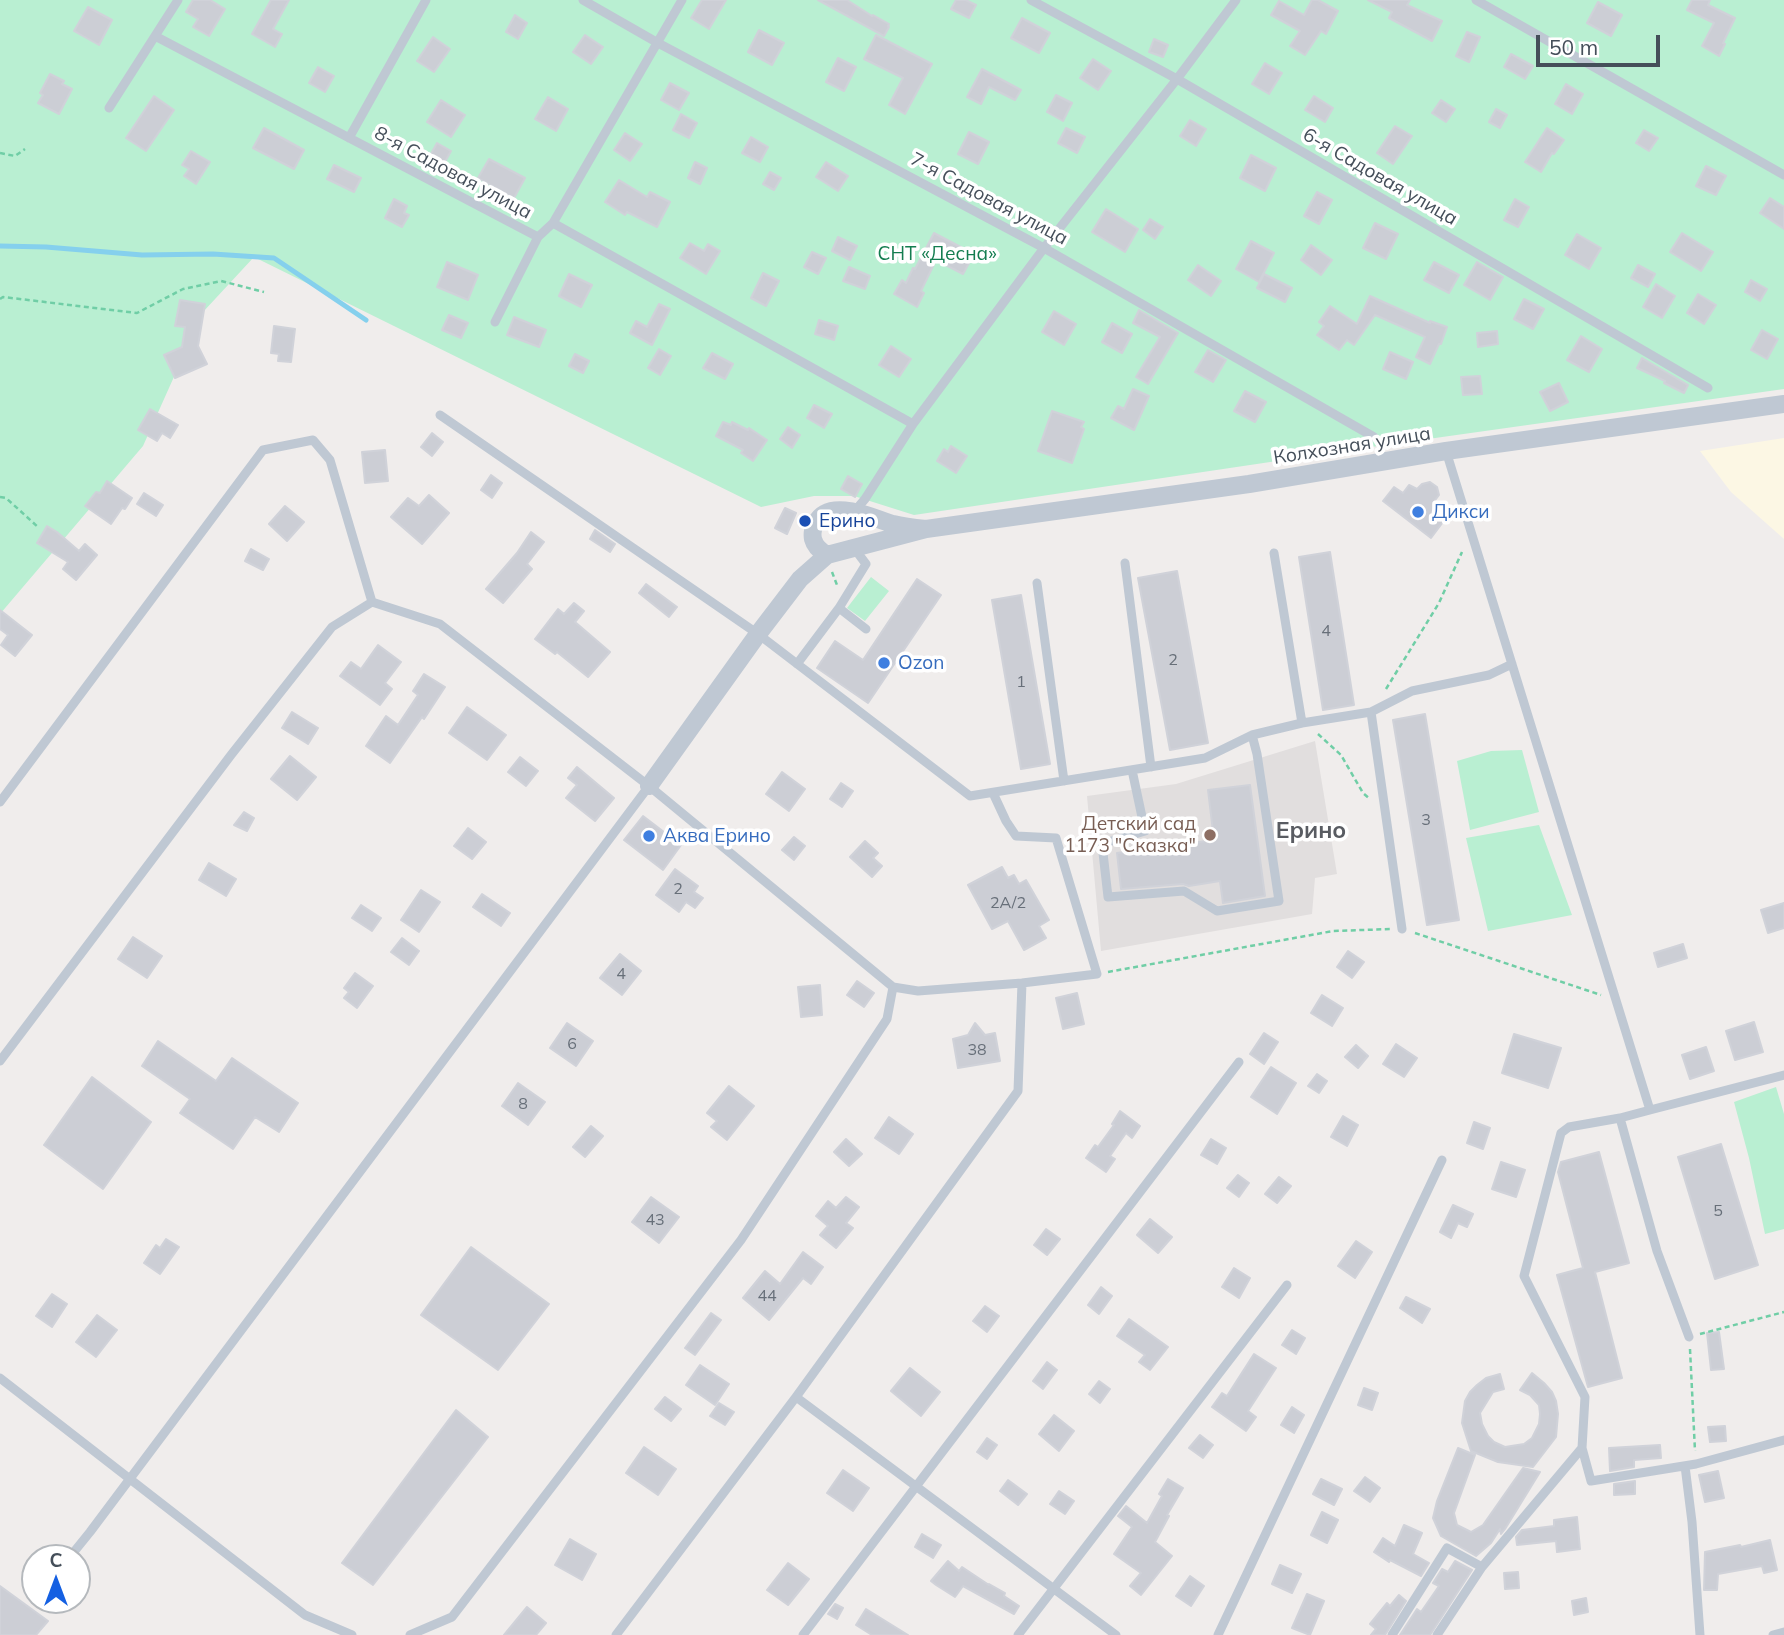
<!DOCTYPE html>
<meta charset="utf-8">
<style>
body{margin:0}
#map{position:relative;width:1784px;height:1635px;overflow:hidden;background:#f0edec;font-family:Mulish,sans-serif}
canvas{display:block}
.north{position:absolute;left:21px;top:1544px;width:70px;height:70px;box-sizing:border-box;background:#fff;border:2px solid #b5b9bd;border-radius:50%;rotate:0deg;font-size:19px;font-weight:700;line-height:28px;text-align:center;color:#454f5a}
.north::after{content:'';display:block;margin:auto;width:24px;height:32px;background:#1560e2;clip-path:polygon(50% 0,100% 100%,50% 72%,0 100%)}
.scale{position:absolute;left:1536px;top:35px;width:124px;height:32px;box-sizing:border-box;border:4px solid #454f5a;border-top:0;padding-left:9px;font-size:21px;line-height:24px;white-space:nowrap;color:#454f5a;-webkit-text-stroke:5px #fff;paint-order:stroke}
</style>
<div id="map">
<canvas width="1784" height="1635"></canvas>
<div class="north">С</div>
<div class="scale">50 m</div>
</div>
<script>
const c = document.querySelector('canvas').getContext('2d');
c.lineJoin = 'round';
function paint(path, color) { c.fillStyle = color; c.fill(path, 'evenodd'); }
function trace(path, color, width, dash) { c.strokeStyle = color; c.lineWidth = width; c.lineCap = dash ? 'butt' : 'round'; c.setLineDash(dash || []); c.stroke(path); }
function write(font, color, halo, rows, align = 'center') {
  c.font = font + ' Mulish,sans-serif'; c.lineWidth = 7; c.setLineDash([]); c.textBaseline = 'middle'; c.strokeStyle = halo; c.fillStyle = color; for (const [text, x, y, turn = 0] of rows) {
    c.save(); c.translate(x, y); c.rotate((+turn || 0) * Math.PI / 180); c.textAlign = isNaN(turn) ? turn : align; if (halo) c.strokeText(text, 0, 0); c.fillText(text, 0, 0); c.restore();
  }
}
paint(new Path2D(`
 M1784 438V539L1731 492 1700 451Z`), '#fcf7e4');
paint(new Path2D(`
 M1315 741 1337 874 1315 878 1312 914 1101 951 1087 796 1176 784Z`), '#e1dede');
paint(new Path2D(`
 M0 0H1784V389L1371 447 914 515 854 496H814L761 507 254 257 203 312 143 446 0 614Z
 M871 577 889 591 865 621 847 608Z
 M1522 750 1539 812 1470 830 1457 761 1491 751Z
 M1539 825 1572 915 1488 931 1466 838Z
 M1776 1087 1784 1114V1229L1765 1234 1749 1158 1734 1102Z`), '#b9efd2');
trace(new Path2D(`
 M0 246 46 247 142 255 213 254 274 258 366 320`), '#85d0ed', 5);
const building = new Path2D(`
 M193 0H210L225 9 209 36 193 27 198 19 186 12Z
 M271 0H289L273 29 282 34 275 47 252 34Z
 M702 0H726L709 29 691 18Z
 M818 0H847L872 16 873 15 889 24 888 26 889 27 884 36Z
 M956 0H966L976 5 969 18 951 9Z
 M1312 0H1318L1338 11 1326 34 1321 31 1305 55 1290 46 1300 31 1271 15 1279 1 1304 15Z
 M1368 0H1410L1407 5 1442 21 1432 41 1389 18 1392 12Z
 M1692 0H1710L1708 5 1735 18 1723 43 1725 44 1719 56 1702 46 1714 23 1687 10Z
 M1598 2 1622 15 1611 36 1587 23Z
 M88 7 112 20 99 45 74 31Z
 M515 15 527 23 518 39 506 32Z
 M1022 18 1050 33 1039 53 1011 38Z
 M759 30 784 43 772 65 748 52Z
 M1467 32 1480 37 1469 62 1456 56Z
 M585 35 603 47 591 64 573 52Z
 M876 35 932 64 905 114 889 105 903 78 864 59Z
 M433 37 450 49 434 72 417 61Z
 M1154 39 1168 45 1163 57 1149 52Z
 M1511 54 1533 66 1525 79 1504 67Z
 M838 58 856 67 844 91 826 82Z
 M1093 59 1111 71 1098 90 1080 78Z
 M1265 63 1282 73 1269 94 1252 84Z
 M318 67 334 76 325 92 309 83Z
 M982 69 1021 90 1015 100 989 87 981 104 967 97Z
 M50 74 64 81 62 84 72 89 59 114 38 103 43 95 40 93Z
 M670 83 689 93 679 110 661 100Z
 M1566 84 1583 94 1572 114 1555 104Z
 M1056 95 1072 103 1063 121 1047 112Z
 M154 96 174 110 146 151 126 138Z
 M1314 96 1333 108 1325 122 1305 110Z
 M548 97 568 109 556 131 535 119Z
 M441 100 465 115 451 137 427 122Z
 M1441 100 1455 109 1446 122 1432 113Z
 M1496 109 1507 115 1500 128 1489 122Z
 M681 114 697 123 689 138 673 130Z
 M1190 120 1206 129 1196 146 1180 136Z
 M1395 126 1412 136 1393 164 1377 153Z
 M264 128 304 150 294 169 253 148Z
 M1066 128 1085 137 1077 153 1058 143Z
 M1547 128 1564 140 1554 154 1552 153 1541 172 1525 162Z
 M1644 130 1658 138 1649 151 1636 143Z
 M969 132 989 142 978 164 958 154Z
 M625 133 642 144 630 161 614 150Z
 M751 137 768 147 760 162 742 153Z
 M437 143 451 151 441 169 427 161Z
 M191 151 210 162 196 184 184 176 189 169 182 165Z
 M1251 155 1276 168 1265 191 1240 178Z
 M489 159 525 178 514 198 478 178Z
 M695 162 707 168 700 184 688 178Z
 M826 162 848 176 838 191 816 177Z
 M334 165 361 178 354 192 327 179Z
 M1706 166 1726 176 1716 195 1696 186Z
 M770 172 781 178 774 190 763 184Z
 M619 180 647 197 650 192 670 202 657 227 627 212 625 215 605 202Z
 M1317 192 1332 200 1319 224 1304 216Z
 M1770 198 1784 207V229L1760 213Z
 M394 199 407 206 404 213 409 215 402 227 385 218Z
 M1515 199 1529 207 1518 227 1504 220Z
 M1106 209 1138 229 1125 252 1092 232Z
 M1150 219 1163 227 1155 239 1143 230Z
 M1375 223 1398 234 1386 259 1363 248Z
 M934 233 974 254 963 274 936 260 921 291 924 293 917 307 894 294 902 280 906 283 913 268 915 269Z
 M1682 233 1713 252 1701 271 1670 252Z
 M1577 234 1601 248 1589 269 1565 255Z
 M838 237 857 246 850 260 832 251Z
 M1251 241 1274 253 1259 282 1236 269Z
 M690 243 704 251 708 244 720 251 706 274 680 258Z
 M1311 245 1332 260 1321 275 1301 260Z
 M812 252 826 258 818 274 804 267Z
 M447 262 478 275 468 300 437 287Z
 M1434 262 1459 275 1449 293 1424 280Z
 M1477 262 1503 277 1490 300 1464 285Z
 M1198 265 1221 281 1211 296 1188 280Z
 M1638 265 1655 274 1648 287 1631 278Z
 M849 267 870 276 865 289 843 281Z
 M763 273 779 281 766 306 751 298Z
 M569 274 592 285 581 307 559 296Z
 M1264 274 1292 288 1285 302 1257 288Z
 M1751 280 1767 289 1760 301 1745 292Z
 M1656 284 1675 296 1662 318 1643 307Z
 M1698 294 1716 305 1704 324 1687 313Z
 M1370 296 1430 323V321L1447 327 1441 344H1439L1430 364 1416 357 1425 337 1375 315 1354 345 1347 340 1339 350 1317 335 1324 326 1319 322 1330 306 1357 324Z
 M1524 299 1544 309 1533 329 1514 319Z
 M180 300 205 304 198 346 207 364 175 378 164 355 182 347 185 327 175 326Z
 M659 304 670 309 652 345 630 333 636 321 647 327Z
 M1139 310 1178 333 1148 384 1136 377 1160 337 1133 323Z
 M1054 311 1076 324 1064 345 1042 332Z
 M449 315 468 323 461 338 442 330Z
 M514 317 546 330 539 347 507 335Z
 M819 320 838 326 834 340 815 334Z
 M1112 323 1132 334 1122 353 1102 342Z
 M274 326 295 329 291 362 278 361 279 354 271 353Z
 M1762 330 1778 339 1767 359 1751 350Z
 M1497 331 1498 344 1478 347 1477 333Z
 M1581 336 1602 349 1589 372 1567 360Z
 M891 346 911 359 899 377 879 365Z
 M659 349 671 356 660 375 648 368Z
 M1208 350 1226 360 1213 382 1195 372Z
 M1390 352 1413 362 1406 379 1383 369Z
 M712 353 733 364 725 379 703 368Z
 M575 354 589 361 583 373 569 366Z
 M1642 358 1688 385 1684 393 1664 383 1665 381 1637 368Z
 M1480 376 1482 394 1463 395 1461 377Z
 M1559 383 1568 402 1550 411 1540 392Z
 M1133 389 1149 396 1134 430 1111 418 1118 406 1124 409Z
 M1245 391 1266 402 1255 422 1234 411Z
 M814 405 832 414 824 428 807 418Z
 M150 409 178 425 170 438 162 433 157 441 138 430Z
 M1052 411 1084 422 1081 427 1084 429 1072 463 1038 451Z
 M723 422 731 425 732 422 748 430 749 428 767 440 753 461 741 453 743 450 716 436Z
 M788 427 800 435 792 448 780 439Z
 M432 433 443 442 432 456 421 447Z
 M951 446 967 456 956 473 937 461 944 449 948 452Z
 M385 450 388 481 365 483 362 452Z
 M491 475 502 483 492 498 481 490Z
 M848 476 862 484 855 497 841 489Z
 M107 481 132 498 125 509 122 508 111 524 85 506 96 492 100 493Z
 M1430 482 1437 487 1439 495 1433 503 1441 508 1435 516 1443 522 1431 538 1383 501 1394 487 1403 493 1409 485 1417 489 1422 484Z
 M144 493 163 505 156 516 137 504Z
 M429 495 449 513 422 544 391 517 408 498 419 506Z
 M285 506 304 522 287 541 269 524Z
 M785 508 796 513 787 534 775 528Z
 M47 526 57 532 79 551 85 544 97 555 76 580 63 569 68 562 37 543Z
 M595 530 615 544 610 552 590 539Z
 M531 532 544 542 527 564 532 569 503 603 486 589 517 553Z
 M251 549 269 559 263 570 245 561Z
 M1330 552 1354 705 1323 710 1299 557Z
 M1177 571 1208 743 1170 750 1138 578Z
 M917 579 941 595 868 703 817 668 835 641 863 660Z
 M646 584 677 607 669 617 639 593Z
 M1021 595 1050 764 1021 769 992 600Z
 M574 603 584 611 575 622 610 652 588 677 557 652 555 654 535 639 558 609 564 614Z
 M0 610 32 635 15 656 1 645 8 635 0 629Z
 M378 645 401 662 385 683 392 689 380 705 340 676 351 662 361 669Z
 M424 674 445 687 424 719 422 717 390 763 366 746 386 716 398 725 418 695 413 691Z
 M467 707 506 735 487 760 449 733Z
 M292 712 318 728 308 744 282 728Z
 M1425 714 1459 920 1427 925 1393 720Z
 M290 756 316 777 297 800 271 779Z
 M520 757 538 771 526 786 508 772Z
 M577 767 614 798 595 821 566 798 577 785 568 778Z
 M782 772 805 789 789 811 766 794Z
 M841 783 853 791 842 807 830 799Z
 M1250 785 1265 896 1223 903 1220 881 1189 886 1183 884 1121 889 1117 853 1214 840 1208 790Z
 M244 812 254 818 247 831 234 825Z
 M643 816 681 845 663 870 624 840Z
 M468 828 486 842 472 859 454 846Z
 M794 837 805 846 794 860 782 850Z
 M865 841 878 853 873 858 882 866 872 877 850 857Z
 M209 863 236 879 226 896 199 880Z
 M1002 867 1008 878 1014 875 1019 884 1026 880 1049 920 1039 926 1046 938 1024 950 1008 921 992 929 968 885Z
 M675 869 698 886 694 892 703 898 695 908 686 902 679 912 656 895Z
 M421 890 440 902 419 932 401 920Z
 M482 894 510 913 501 926 473 907Z
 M1784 903V928L1768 933 1761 910Z
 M361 905 381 918 372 931 352 918Z
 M133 937 162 956 147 978 118 959Z
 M402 938 419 951 409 965 391 952Z
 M1683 944 1687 958 1658 967 1654 953Z
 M1348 951 1364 962 1352 978 1337 967Z
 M620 954 641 971 622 995 600 978Z
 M355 973 373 986 357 1008 344 998 349 992 344 988Z
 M857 981 874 993 864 1007 847 995Z
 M820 985 822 1015 801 1017 798 987Z
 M1077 993 1084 1024 1063 1029 1056 998Z
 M1322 995 1343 1008 1332 1026 1311 1013Z
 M1754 1022 1763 1052 1735 1060 1726 1031Z
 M567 1023 593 1041 576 1066 550 1048Z
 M975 1023 985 1035 995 1033 1000 1061 958 1068 953 1039 968 1035Z
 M1264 1033 1278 1042 1264 1064 1250 1054Z
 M1514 1034 1561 1048 1548 1088 1502 1073Z
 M158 1041 216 1081 232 1058 298 1103 279 1132 255 1117 233 1149 180 1113 190 1099 142 1066Z
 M1396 1044 1417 1058 1404 1077 1383 1064Z
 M1356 1045 1368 1056 1358 1068 1345 1057Z
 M1706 1047 1714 1071 1690 1079 1682 1055Z
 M1271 1067 1296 1083 1277 1114 1251 1097Z
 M1317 1074 1327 1081 1319 1093 1308 1086Z
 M92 1077 151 1122 103 1189 44 1145Z
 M518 1083 545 1102 528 1125 502 1106Z
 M729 1086 754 1106 727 1140 711 1127 717 1121 707 1113Z
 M1120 1111 1140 1126 1132 1138 1126 1133 1110 1156 1115 1159 1106 1172 1086 1158 1095 1145 1098 1147 1114 1125 1112 1124Z
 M1343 1116 1358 1125 1347 1146 1331 1137Z
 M889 1117 913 1134 899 1154 875 1138Z
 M1474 1122 1490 1128 1483 1149 1467 1143Z
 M591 1126 603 1136 585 1157 573 1147Z
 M846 1139 862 1154 849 1166 834 1152Z
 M1211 1139 1226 1148 1217 1164 1201 1155Z
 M1721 1144 1758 1265 1715 1279 1678 1157Z
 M1599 1152 1629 1263 1595 1272 1622 1378 1588 1387 1557 1275 1583 1268 1558 1172 1561 1162Z
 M1501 1162 1525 1170 1516 1197 1492 1189Z
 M1238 1175 1249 1183 1239 1197 1227 1188Z
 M1279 1177 1291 1186 1277 1203 1265 1194Z
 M651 1197 679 1217 659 1243 632 1222Z
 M846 1197 859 1207 846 1223 853 1228 836 1248 820 1235 828 1226 816 1216 828 1201 836 1208Z
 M1453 1205 1473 1214 1467 1227 1458 1223 1451 1238 1440 1232Z
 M1150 1219 1172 1237 1158 1253 1137 1235Z
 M1046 1229 1060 1239 1047 1255 1034 1245Z
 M166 1239 179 1247 160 1274 144 1263 156 1245 160 1248Z
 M1356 1241 1372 1252 1355 1278 1338 1266Z
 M471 1247 549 1304 498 1370 421 1315Z
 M803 1252 823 1267 811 1284 803 1278 769 1320 743 1298 765 1271 780 1284Z
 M1234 1268 1250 1278 1239 1298 1222 1287Z
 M1101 1287 1112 1296 1099 1314 1088 1305Z
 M52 1294 67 1304 52 1327 36 1316Z
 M1406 1297 1430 1309 1422 1323 1400 1308Z
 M985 1306 999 1316 987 1332 973 1321Z
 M711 1313 721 1320 695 1355 685 1348Z
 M97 1315 117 1330 96 1357 76 1342Z
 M1129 1319 1168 1347 1150 1370 1139 1362 1145 1355 1117 1336Z
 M1292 1330 1305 1338 1296 1354 1282 1345Z
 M1719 1332 1724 1369 1711 1370 1707 1333Z
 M1254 1354 1276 1368 1248 1411 1256 1417 1246 1431 1212 1407 1222 1393 1227 1396Z
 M1047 1362 1057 1370 1043 1389 1033 1381Z
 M700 1365 729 1384 715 1405 686 1385Z
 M910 1368 940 1392 921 1416 891 1391Z
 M1532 1373 1544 1383 1552 1392 1556 1401 1558 1414 1556 1437 1533 1467 1498 1462 1471 1451 1462 1423 1465 1401 1470 1392 1477 1385 1486 1378 1500 1374 1504 1389 1493 1392 1480 1413 1482 1424 1488 1436 1494 1442 1505 1447 1524 1444 1532 1438 1539 1424 1540 1414 1539 1405 1530 1395 1520 1390Z
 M1099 1381 1110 1389 1100 1403 1089 1394Z
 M1364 1388 1378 1393 1372 1410 1358 1405Z
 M665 1397 681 1409 671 1421 655 1409Z
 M719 1403 734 1412 725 1425 710 1416Z
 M1292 1407 1304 1415 1294 1433 1281 1425Z
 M456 1410 488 1437 373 1585 342 1563Z
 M1054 1415 1074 1431 1059 1451 1039 1434Z
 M1725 1426 1726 1441 1710 1442 1708 1427Z
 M1200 1435 1213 1445 1203 1458 1189 1448Z
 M987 1438 997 1445 987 1459 977 1452Z
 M1660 1445 1661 1458 1634 1460V1467L1610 1471 1609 1448Z
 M644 1447 676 1469 658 1495 626 1473Z
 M1458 1448 1475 1455 1454 1513 1457 1525 1471 1532 1483 1525 1523 1468 1540 1472 1505 1529 1501 1534 1500 1529 1491 1543 1476 1556 1441 1536 1433 1518 1437 1501Z
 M843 1470 869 1488 853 1511 827 1493Z
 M1718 1471 1724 1498 1705 1502 1699 1475Z
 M1365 1477 1380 1488 1370 1502 1354 1491Z
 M1168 1479 1183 1488 1167 1515 1169 1516 1155 1542 1172 1556 1141 1595 1130 1586 1141 1573 1114 1554 1132 1527 1118 1516 1126 1506 1147 1523 1162 1496 1159 1494Z
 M1321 1479 1342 1489 1334 1505 1313 1494Z
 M1008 1480 1027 1494 1018 1505 1000 1491Z
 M1635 1481V1494L1614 1495V1484Z
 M1059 1491 1074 1501 1065 1514 1050 1504Z
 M1322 1512 1338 1520 1327 1543 1311 1535Z
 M1577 1517 1580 1549 1557 1552 1556 1541 1517 1545 1516 1537 1522 1530 1554 1526V1520Z
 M1404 1525 1422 1533 1413 1554 1429 1563 1421 1576 1390 1560 1389 1562 1374 1552 1383 1538 1395 1546Z
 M922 1534 941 1545 933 1558 915 1547Z
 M570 1539 596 1554 582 1580 555 1565Z
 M1770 1540 1777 1570 1764 1573 1762 1566 1718 1574 1717 1590H1704L1705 1552 1740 1545 1741 1547Z
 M948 1561 959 1571 962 1567 989 1585V1584L1005 1593 1004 1596 1019 1606 1014 1614 963 1586 955 1597 936 1585 931 1581Z
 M1455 1561 1472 1570 1430 1635H1400L1417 1609 1421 1612 1439 1586 1433 1583 1442 1569 1448 1572Z
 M788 1563 809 1579 788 1605 767 1590Z
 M1280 1565 1301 1574 1292 1593 1272 1584Z
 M1518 1572 1519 1588 1505 1589 1504 1573Z
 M1190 1576 1204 1586 1191 1606 1176 1596Z
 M0 1586 48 1621 36 1635H0Z
 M1307 1594 1324 1601 1310 1635 1292 1628Z
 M1399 1595 1406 1601 1385 1635H1371L1376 1629 1370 1624 1387 1603 1390 1606Z
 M1586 1598 1588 1612 1574 1615 1572 1601Z
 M835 1604 843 1608 837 1619 828 1614Z
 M527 1607 546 1623 536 1635H504Z
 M866 1609 908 1635H872L856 1625Z`);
paint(building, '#ccced5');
trace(building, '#d0d2d9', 2);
trace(new Path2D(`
 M0 153 15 156 25 149
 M0 299 3 297 137 313 183 289 221 281 264 292
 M0 497 6 498 38 527
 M832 572 837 585
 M1386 689 1439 603 1462 552
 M1318 734 1341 755 1363 793 1370 799
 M1415 933 1601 995
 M1108 972 1333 931 1391 929
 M1700 1334 1784 1312
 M1690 1349 1695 1451`), '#70cea6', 2.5, [5, 3.5]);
trace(new Path2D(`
 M583 0 658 43 1044 248 1374 437
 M1031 0 1177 79 1708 388
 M1476 0 1784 175
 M155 36 538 237 553 223 913 424
 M109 108 178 0
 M349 138 426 0
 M553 223 682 0
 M495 322 538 237
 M440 415 758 634 970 796 1205 758 1252 735 1302 723 1371 712 1412 691 1489 675 1512 664
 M1446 451 1650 1110 1784 1075
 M854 512 865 499 913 424 1044 248 1177 79 1236 0
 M854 548 866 564 839 608 866 629
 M1274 553 1302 723
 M1125 563 1151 767
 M1037 583 1064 781
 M797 664 839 608
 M1371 712 1402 929
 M1132 770 1145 831 1102 844 1108 897 1184 891 1217 911 1279 901 1257 754 1252 735
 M0 802 263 450 313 440 330 460 372 602 440 624 649 786 893 987 918 991 1022 983 1097 974 1056 838 1016 836 1006 821 993 793
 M0 1061 231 755 332 627 372 602
 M1650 1110 1620 1118 1569 1127 1561 1133 1524 1276 1585 1397 1582 1448 1591 1481 1696 1464 1784 1440
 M1620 1118 1657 1251 1689 1337
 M0 1378 305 1615 352 1635
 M796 1397 1116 1635
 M1685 1466 1692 1522 1700 1635
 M69 1558 90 1532 649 786
 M410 1635 452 1617 741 1240 887 1019 893 987
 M616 1635 796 1397 1018 1091 1022 983
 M803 1635 1239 1062
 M1018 1635 1287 1285
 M1218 1635 1442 1160
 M1392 1635 1447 1548 1482 1567
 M1437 1635 1482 1567 1582 1448
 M1773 1635 1784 1632`), '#bfc8d3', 9);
trace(new Path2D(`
 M926 529C915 528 904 527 893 524 873 518 829 497 816 523 813 527 812 534 813 539 815 547 820 551 827 555L926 529 1249 484 1446 451 1784 404
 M649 786 758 634 800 579 826 556`), '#bfc8d3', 18);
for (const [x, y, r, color] of [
 [1418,512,7,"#3f7fe0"],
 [805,521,7,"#1a4fb4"],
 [884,663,7,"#3f7fe0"],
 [1210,835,7,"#8d6e63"],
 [649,836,7,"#3f7fe0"]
]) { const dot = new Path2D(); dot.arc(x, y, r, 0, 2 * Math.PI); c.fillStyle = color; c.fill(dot); trace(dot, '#fff', 2.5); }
write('16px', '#676f79', null, [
 ["4",1326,631],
 ["2",1173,660],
 ["1",1021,682],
 ["3",1426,820],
 ["2",678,889],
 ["2А/2",1008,903],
 ["4",621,974],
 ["6",572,1044],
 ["38",977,1050],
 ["8",523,1104],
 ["5",1718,1211],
 ["43",655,1220],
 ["44",767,1296]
]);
write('19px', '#454f5a', '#fff', [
 ["8-я Садовая улица",453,173,28],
 ["6-я Садовая улица",1380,177,30],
 ["7-я Садовая улица",989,199,28],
 ["Колхозная улица",1352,446,-9]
]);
write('19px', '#147d50', '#fff', [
 ["СНТ «Десна»",937,254]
]);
write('19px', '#366cbe', '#fff', [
 ["Дикси",1432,512],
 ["Ozon",898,663],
 ["Аква Ерино",663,836]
], 'left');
write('19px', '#164399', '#fff', [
 ["Ерино",819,521]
], 'left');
write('19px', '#785e54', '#fff', [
 ["Детский сад",1196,824],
 ["1173 \"Сказка\"",1196,846]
], 'right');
write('bold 23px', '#595c62', '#fff', [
 ["Ерино",1311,831]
]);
</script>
